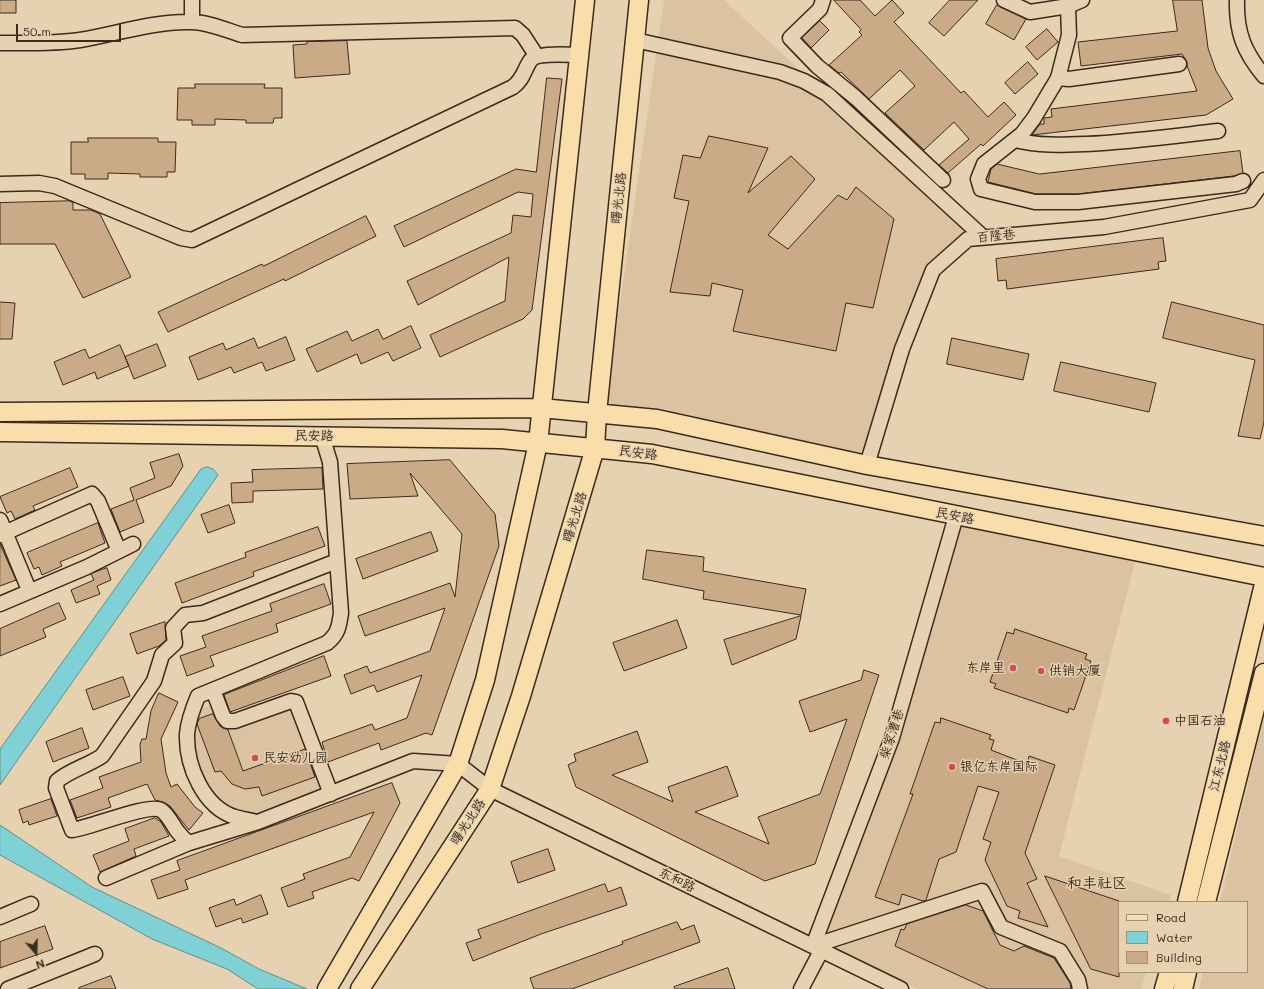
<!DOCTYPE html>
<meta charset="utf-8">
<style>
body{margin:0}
#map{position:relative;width:1264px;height:989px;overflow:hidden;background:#e6d2b0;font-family:Mali,sans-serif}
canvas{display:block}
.legend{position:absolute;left:1118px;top:901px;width:130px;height:72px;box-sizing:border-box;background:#e6d2b0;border:1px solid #a28f76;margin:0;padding:5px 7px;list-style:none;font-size:12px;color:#3b2a1e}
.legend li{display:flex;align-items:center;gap:8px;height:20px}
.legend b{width:20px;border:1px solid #a28f76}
.north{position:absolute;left:16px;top:933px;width:40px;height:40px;-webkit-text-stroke:3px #e6d2b0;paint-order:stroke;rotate:160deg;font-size:11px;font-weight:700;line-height:16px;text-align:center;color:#3b2a1e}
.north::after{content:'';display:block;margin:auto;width:14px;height:18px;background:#3b2a1e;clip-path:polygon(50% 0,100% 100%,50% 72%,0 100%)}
.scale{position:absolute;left:16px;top:24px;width:105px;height:18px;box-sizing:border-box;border:2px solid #3b2a1e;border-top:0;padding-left:5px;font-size:12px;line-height:14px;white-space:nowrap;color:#3b2a1e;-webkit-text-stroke:3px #e6d2b0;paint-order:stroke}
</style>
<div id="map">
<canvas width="1264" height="989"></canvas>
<ul class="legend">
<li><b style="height:5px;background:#f9deab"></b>Road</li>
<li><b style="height:11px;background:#7fd1d6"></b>Water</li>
<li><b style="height:11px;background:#cbab87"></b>Building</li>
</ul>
<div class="north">N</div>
<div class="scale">50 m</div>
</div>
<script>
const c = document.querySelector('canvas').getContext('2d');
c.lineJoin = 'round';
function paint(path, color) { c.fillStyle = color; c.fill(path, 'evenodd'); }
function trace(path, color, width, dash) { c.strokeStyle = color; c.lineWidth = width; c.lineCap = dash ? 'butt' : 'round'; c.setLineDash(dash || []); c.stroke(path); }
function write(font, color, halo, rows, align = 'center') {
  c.font = font + ' Mali,"LXGW WenKai TC",sans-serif'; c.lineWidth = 3; c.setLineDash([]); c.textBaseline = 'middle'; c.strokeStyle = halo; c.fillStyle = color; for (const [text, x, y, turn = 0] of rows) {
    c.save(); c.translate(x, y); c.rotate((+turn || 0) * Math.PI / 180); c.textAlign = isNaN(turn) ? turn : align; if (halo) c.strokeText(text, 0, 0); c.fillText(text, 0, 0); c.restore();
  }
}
paint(new Path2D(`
 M664 0H724L973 230 927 266 862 457 660 408 605 406Z
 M961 522 1136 558 1059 856 1171 895 1169 902H1119V972H1146L1141 989H918L818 942 886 777Z
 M215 703 225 729 293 708 324 790 258 816 222 804 202 779 193 737 196 711Z
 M1264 714V989H1199L1203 972H1247V902H1220Z`), '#dbc3a1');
const water = new Path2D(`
 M207 467 213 469 218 475 0 785V749L201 469Z
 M0 825 92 887 221 948 259 969 307 989H258L227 969 152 939 0 855Z`);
paint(water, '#7fd1d6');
trace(water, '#648e8c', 1);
const building = new Path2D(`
 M0 0H16V13H0Z
 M834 0H860L875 16 892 0 904 13 894 22 961 93 964 91 988 117 1004 102 1016 115 983 146 981 144 948 173 939 165 969 139 954 122 924 150 885 113 915 86 900 70 869 99 841 72 839 73 829 65 862 35 859 32 861 30Z
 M950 0H978L944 36 929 23Z
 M1173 0H1202L1208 48 1216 71 1233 99 1206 115 1032 135 1040 124H1044V118L1052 117 1051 109 1197 91 1187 66V62L1182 54 1081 66 1078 42 1177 31Z
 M997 5 1026 19 1014 40 986 24Z
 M820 21 829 30 811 48 802 38Z
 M1047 29 1058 42 1037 60 1026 47Z
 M347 41 350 74 295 78 293 45 307 44V42Z
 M1028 62 1038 74 1015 94 1005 83Z
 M547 78 562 79 532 310 523 319 440 357 430 335 505 301 509 257 418 305 407 281 511 233 513 215 531 217 533 194 518 192 404 247 394 226 516 169 536 172Z
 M195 84H265L264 88H282V118H274L273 123H246V120L215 119V125H192V120H177L178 88H195Z
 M709 136 768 148 748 193 791 156 815 179 768 235 788 249 838 195 847 200 856 187 894 219 873 308 846 303 836 351 733 331 743 290 712 283 710 296 670 292 689 201 674 198 683 155 700 158Z
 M88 138H158V142H176L175 172H167V177H140V174L108 173V179H85V174H71V142H88Z
 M1240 151 1243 173 1234 176 1078 194H1036L988 182 991 169 997 164 1039 174Z
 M70 201 73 203V210H91L100 214 131 277 83 298 55 244H0V203Z
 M366 216 376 236 285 281 284 279 168 332 158 312 262 264 263 266Z
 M1163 238 1166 261 1158 262 1159 269 1007 289 1006 280 998 281 996 259Z
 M0 302 15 303 12 339H0Z
 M1172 302 1264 325V422L1260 439 1238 436 1255 360 1163 338Z
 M411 326 421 348 393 361 388 352 361 364 357 354 317 372 306 349 347 331 352 341 378 329 383 339Z
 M286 337 295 360 266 371 262 362 234 373 231 367 198 380 189 357 223 343 226 350 254 338 258 348Z
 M952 338 1029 354 1023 380 947 364Z
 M157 344 166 366 134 379 125 357Z
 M120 345 129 366 97 379 95 372 63 385 54 362 85 349 89 358Z
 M1061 362 1156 383 1149 412 1054 391Z
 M179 454 183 466 171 486 136 500 144 522 120 532 111 509 134 500 130 488 155 478 150 463Z
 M450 460 495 514 499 546 432 735 426 733 381 750 379 743 328 762 322 742 372 724 375 730 407 718 422 675 377 692 374 685 351 694 344 675 367 666 370 673 430 651 445 608 365 636 358 616 450 583 455 597 462 534 410 473 418 496 350 499 347 464Z
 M70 468 78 487 33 506 35 510 15 519 11 511 7 513 0 497Z
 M322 468 323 489 253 491V502L232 503 231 483 253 482 252 470Z
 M229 505 235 523 208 533 201 515Z
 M98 523 105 543 60 562 62 566 42 575 39 567 34 569 27 553Z
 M318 527 325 546 253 572 254 576 182 603 175 583 246 557 245 553Z
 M431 532 438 551 363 579 356 559Z
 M0 544 16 580 0 586Z
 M647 550 704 557 703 571 806 589 801 615 703 599 704 591 643 579Z
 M107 568 111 580 97 586 100 594 76 603 71 590 94 580 91 574Z
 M324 584 331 604 276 624 278 632 210 656 214 666 187 676 180 656 206 647 202 636 272 611 270 604Z
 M59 603 66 619 43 629 46 637 0 656V629Z
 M801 616 796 639 732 665 724 640Z
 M677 620 687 648 624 671 613 643Z
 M165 622 166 640 159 646 137 654 130 634Z
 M1015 629 1087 654 1085 659 1091 661 1074 710 1069 708 1068 713 994 688 996 684 990 682 1007 632 1013 634Z
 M324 656 331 676 230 712 224 695Z
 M864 670 879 675 815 864 765 881 576 787 568 765 576 761 574 754 637 731 648 762 612 775 673 802 668 787 727 766 738 796 695 812 769 844 758 817 820 794 847 719 810 732 799 701 861 680Z
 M123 677 130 696 93 710 86 690Z
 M159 693 178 702 161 739 166 773 171 787 177 784 195 807 203 813 189 830 170 806 163 802 155 800 147 784 108 798 111 807 77 818 70 800 103 788 99 777 141 762 140 744 142 739H146L151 711Z
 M213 714 220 726 228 730 243 771 305 749 315 777 262 796 259 787 245 789 232 784 221 771 215 772 197 724 199 719Z
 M941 718 991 735 989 739 994 740 991 750 1027 764 1029 756 1055 765 1025 853 1037 879 1027 883 1048 927 1018 918 1020 911 1007 906 985 860 991 842 983 839 999 792 978 786 956 852 939 859 926 900 923 901 902 894 899 905 875 897 913 794H910L935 722 940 723Z
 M82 728 89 748 53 762 46 742Z
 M392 783 400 803 359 881 352 878 312 892 314 898 288 907 281 888 305 879 303 874 350 857 374 812 185 880 188 889 158 899 151 880 180 870 177 861Z
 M51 799 57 816 29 825 28 821 23 823 19 810Z
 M155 818 161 822 169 836 134 849 136 856 100 872 93 855 129 841 125 829Z
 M548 849 555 870 518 883 511 862Z
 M1045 876 1119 901V977L1091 969Z
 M605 884 608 892 621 887 627 905 541 934 473 961 466 943 481 938 478 930Z
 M261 895 268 914 243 923 241 918 216 927 209 908 234 899 236 905Z
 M966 905 983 911 1000 945 1014 951 1024 946 1054 958 1070 983 1071 989H988L895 946 901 929 904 930 907 924Z
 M677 922 681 930 694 925 700 942 572 989H534L530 978 623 944 622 942Z
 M45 926 53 949 0 968V942Z
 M728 968 735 989H675L674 987Z
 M111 976 116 989H79V988Z`);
paint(building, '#cbab87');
trace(building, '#3b2a1e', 1);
const minor = new Path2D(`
 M192 0V22
 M823 0 820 9 790 38 817 66 856 98 943 180
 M1004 0 1030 12 1068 6 1082 0
 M1237 0C1236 32 1244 52 1264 76
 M1068 6 1069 35 1058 78 1034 118 1022 134 984 164 978 179 981 189 1035 202H1078L1236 184 1243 181
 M635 40 780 72 804 81 827 94 983 237
 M0 43C26 43 53 44 80 40 116 34 154 21 191 22 208 22 226 30 242 35L515 28 523 35 536 55
 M1058 78 1069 79 1179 64
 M1015 140C1039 146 1061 145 1086 144 1130 142 1174 136 1218 131
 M0 184 39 183 55 186 181 238 192 240 513 87C524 78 523 72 530 61 536 52 568 55 579 55
 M867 465 902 349 933 270 968 239 1104 227 1250 200 1264 180
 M0 520 29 590
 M0 535 92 494 98 501 119 551
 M0 604 87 567 133 544
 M213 690 223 716 227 721H235L291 701 296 702 331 794
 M256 822C249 820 241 819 235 817 203 807 186 765 187 734 188 721 193 708 198 696L327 643C338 634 339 627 341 613L330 462 322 436
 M189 843C185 840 181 836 178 832 173 826 168 814 161 810 148 803 90 828 72 830L56 788 57 781C70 770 87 766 102 756L154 681 162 655 175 643 173 628 185 615 203 613 337 561
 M106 878 189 843 258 822 413 761 458 764 490 789 901 989
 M0 917 31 904
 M813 946 892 738 956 516
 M813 946 982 891 1001 927 1060 951 1078 980 1080 989
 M8 989 95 954
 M801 989 821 951`);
const major = new Path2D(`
 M0 412 541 408 657 419 867 465 1264 536
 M0 432 502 439 652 454 1264 577
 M1187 902 1264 584
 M1206 902 1264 673
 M327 989 458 764 485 680 538 443 585 0
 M360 989 490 789 521 696 595 448 597 413 639 0
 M1164 989 1169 972
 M1183 989 1187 972`);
trace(minor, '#3b2a1e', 17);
trace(major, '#3b2a1e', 21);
trace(minor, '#e6d2b0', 14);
trace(major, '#f9deab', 18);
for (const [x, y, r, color] of [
 [1013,668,4,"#d1495b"],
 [1041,671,4,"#d1495b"],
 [1166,721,4,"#d1495b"],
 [255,758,4,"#d1495b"],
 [952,767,4,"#d1495b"]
]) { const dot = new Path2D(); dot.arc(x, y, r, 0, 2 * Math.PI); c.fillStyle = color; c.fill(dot); trace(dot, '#e6d2b0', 1.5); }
write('13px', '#3b2a1e', '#e6d2b0', [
 ["曙光北路",619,198,-84],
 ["百隆巷",996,236,-5],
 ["民安路",314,436,1],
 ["民安路",638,453,7],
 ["民安路",955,516,11],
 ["曙光北路",575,517,-73],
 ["柴家漕巷",892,734,-72],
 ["江东北路",1220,766,-76],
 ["曙光北路",468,822,-57],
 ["东和路",677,880,26]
]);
write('13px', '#3b2a1e', '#e6d2b0', [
 ["东岸里",1005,668,"right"],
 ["供销大厦",1049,671],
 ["中国石油",1174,721],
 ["民安幼儿园",263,758],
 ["银亿东岸国际",960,767]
], 'left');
write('15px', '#3b2a1e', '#e6d2b0', [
 ["和丰社区",1097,883]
]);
</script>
